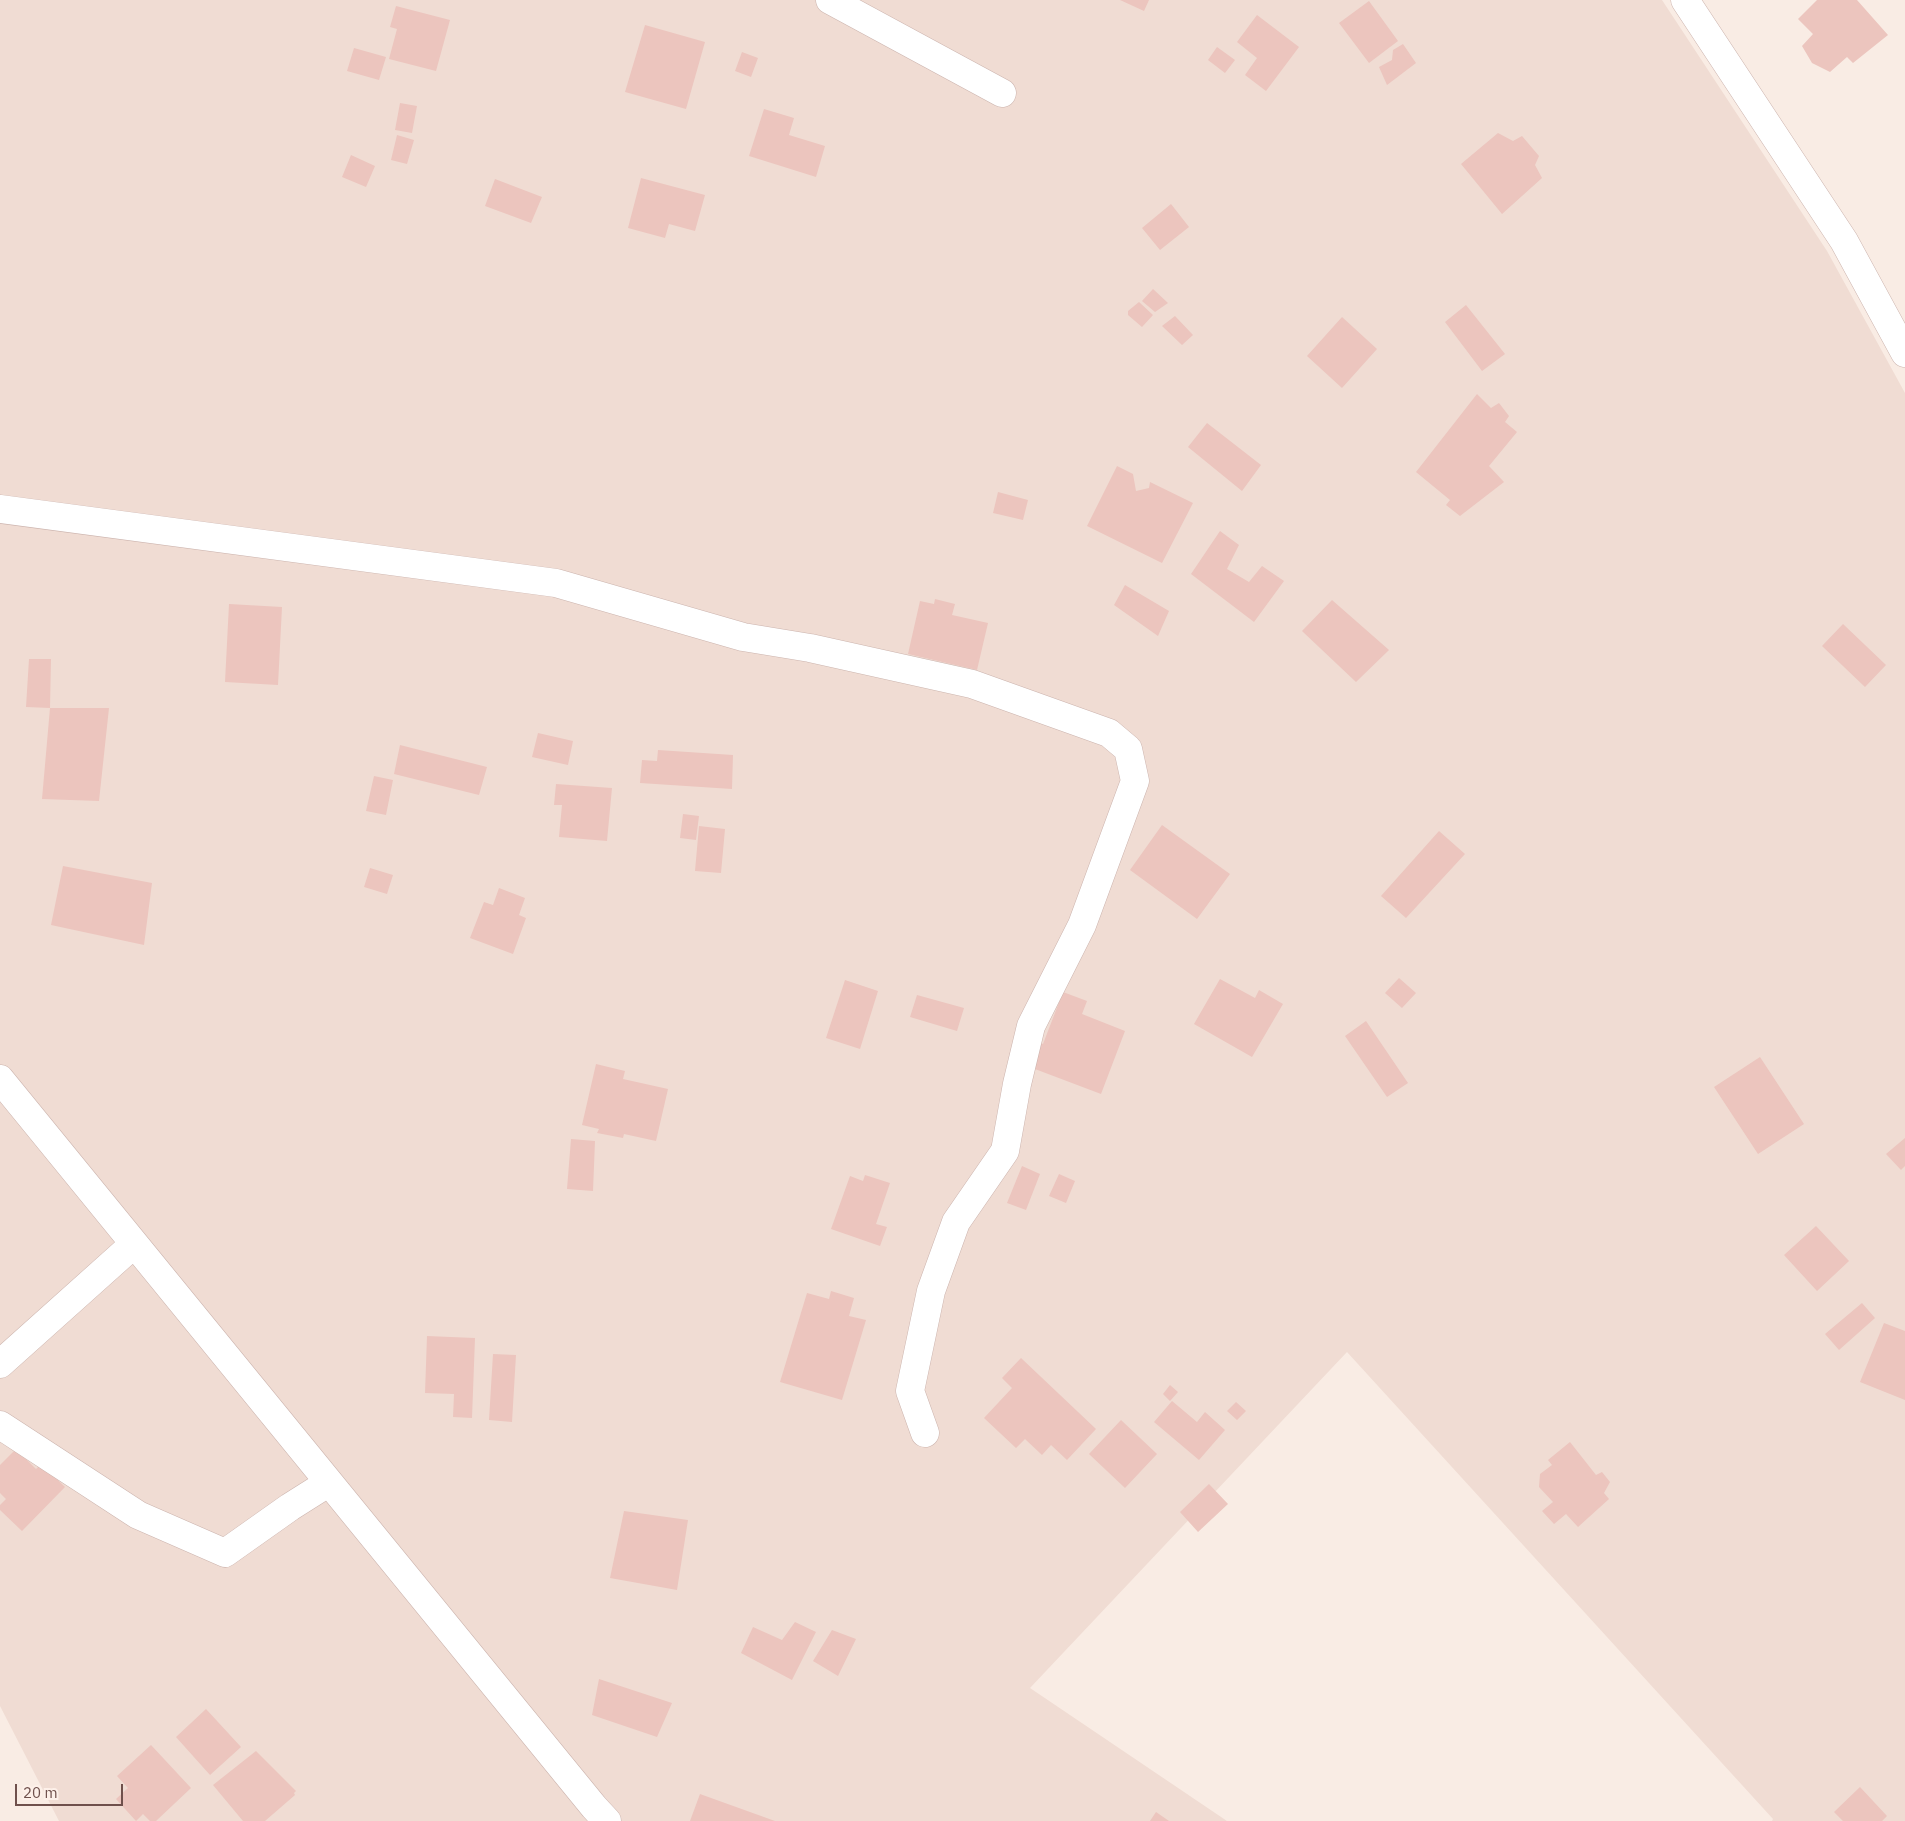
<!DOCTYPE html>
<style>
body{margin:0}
#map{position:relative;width:1905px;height:1821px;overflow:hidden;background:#f9ece4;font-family:"IBM Plex Sans",sans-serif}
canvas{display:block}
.scale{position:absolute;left:15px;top:1784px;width:108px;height:22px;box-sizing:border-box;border:2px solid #6f504c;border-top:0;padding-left:6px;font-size:15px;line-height:18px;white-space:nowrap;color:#6f504c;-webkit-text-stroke:4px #fdf0e9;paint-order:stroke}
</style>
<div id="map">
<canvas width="1905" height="1821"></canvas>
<div class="scale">20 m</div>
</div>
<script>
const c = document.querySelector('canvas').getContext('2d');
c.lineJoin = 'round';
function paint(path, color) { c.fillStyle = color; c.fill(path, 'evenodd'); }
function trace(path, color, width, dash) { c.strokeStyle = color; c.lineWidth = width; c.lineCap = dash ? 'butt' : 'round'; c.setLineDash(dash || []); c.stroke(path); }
paint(new Path2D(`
 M0 0H1662L1827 251 1905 393V1821H1772L1773 1819 1347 1352 1030 1688 1227 1821H59L0 1706Z`), '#f0dcd3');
paint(new Path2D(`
 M1120 0H1149L1144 11Z
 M1817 0H1857L1888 35 1853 63 1847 57 1830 72 1812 63 1802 46 1813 34 1798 19Z
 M1369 1 1398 41 1369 63 1339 23Z
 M396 6 450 20 436 71 389 59 397 29 390 27Z
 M1257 15 1299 47 1266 91 1245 75 1257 58 1237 42Z
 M645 25 705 42 686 109 625 92Z
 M1403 44 1416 63 1387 85 1379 67 1392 60 1393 50Z
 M1217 47 1235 60 1225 73 1208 60Z
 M354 48 386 57 379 80 347 71Z
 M742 52 758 58 751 77 735 71Z
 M400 103 417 106 412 133 395 130Z
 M764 109 794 118 789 135 825 146 816 177 749 156Z
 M1498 133 1513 141 1522 136 1539 156 1535 165 1542 178 1502 214 1461 164Z
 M397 135 414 140 407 164 391 160Z
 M351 155 375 166 366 187 342 177Z
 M641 178 705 195 695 231 669 224 665 238 628 228Z
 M495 179 542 197 531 223 485 206Z
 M1171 204 1189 227 1160 250 1142 228Z
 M1153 289 1168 303 1155 312 1142 301Z
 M1139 302 1153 315 1142 327 1128 315V311Z
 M1466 305 1505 354 1482 371 1445 322Z
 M1175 316 1193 335 1182 345 1162 326Z
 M1342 317 1377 349 1342 388 1307 356Z
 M1477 394 1491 408 1499 403 1509 416 1505 422 1517 432 1489 466 1504 482 1460 516 1446 505 1450 500 1416 472Z
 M1207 423 1261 465 1242 491 1188 447Z
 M1117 466 1133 474 1136 491 1149 488 1150 482 1193 503 1162 563 1087 526Z
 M998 492 1028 500 1023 520 993 513Z
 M1220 531 1239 545 1227 569 1249 582 1262 566 1284 581 1254 622 1191 574Z
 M1125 585 1169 611 1158 636 1114 605Z
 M935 599 955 604 952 615 988 623 977 670 908 654 920 601 934 604Z
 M1332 600 1389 650 1356 682 1302 631Z
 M229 604 282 607 278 685 225 682Z
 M1843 624 1886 665 1865 687 1822 646Z
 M29 659H51L50 708H109L99 801 42 799 50 708 26 707Z
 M538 733 573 741 568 765 532 757Z
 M400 745 487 767 479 795 394 774Z
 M658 750 733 755 732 789 640 783 642 760 657 761Z
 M374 776 393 780 386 815 366 811Z
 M556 784 612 788 607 841 559 837 562 805H554Z
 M683 814 699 816 696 840 680 838Z
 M1162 825 1230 874 1197 919 1130 870Z
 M699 826 725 829 721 873 695 871Z
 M1439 831 1465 854 1406 918 1381 896Z
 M63 866 152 883 144 945 51 925Z
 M370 868 393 875 387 894 364 887Z
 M499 888 525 898 519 915 526 918 513 954 470 938 484 902 493 905Z
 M1399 978 1416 993 1402 1008 1385 993Z
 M1220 979 1255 998 1259 990 1283 1004 1252 1057 1194 1024Z
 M845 980 878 991 860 1049 826 1038Z
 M1063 992 1087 1001 1082 1014 1125 1031 1101 1094 1027 1066 1037 1042 1043 1044Z
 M917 995 964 1008 957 1031 910 1017Z
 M1366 1021 1408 1083 1387 1097 1345 1036Z
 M1760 1057 1804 1124 1758 1154 1714 1087Z
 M596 1064 625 1071 623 1079 668 1089 656 1141 624 1134 623 1138 597 1133 599 1129 582 1125Z
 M1905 1138V1166L1901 1170 1886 1154Z
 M571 1139 595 1141 593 1191 567 1189Z
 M1022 1166 1040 1174 1026 1210 1007 1203Z
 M1059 1174 1075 1181 1066 1203 1049 1196Z
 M865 1175 890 1183 876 1224 887 1227 880 1246 831 1229 850 1176 863 1181Z
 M1816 1226 1849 1261 1817 1291 1784 1255Z
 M831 1291 854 1298 849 1316 866 1320 842 1400 780 1382 807 1293 829 1299Z
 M1862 1303 1875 1318 1839 1350 1825 1334Z
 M1884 1323 1905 1331V1400L1860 1382Z
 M427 1336 475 1338 472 1418 453 1417 454 1394 425 1393Z
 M493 1354 516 1355 512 1422 489 1420Z
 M1021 1358 1096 1429 1067 1460 1051 1445 1042 1455 1025 1439 1016 1448 984 1418 1012 1388 1002 1378Z
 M1170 1385 1178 1392 1170 1401 1163 1394Z
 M1172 1401 1197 1422 1205 1412 1225 1430 1199 1460 1154 1422Z
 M1236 1402 1246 1411 1237 1420 1227 1411Z
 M1121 1420 1157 1454 1125 1488 1089 1454Z
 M1570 1442 1596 1475 1602 1472 1610 1482 1604 1493 1609 1499 1578 1527 1566 1514 1554 1524 1542 1511 1553 1502 1539 1487 1540 1474 1552 1465 1548 1460Z
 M16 1449 36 1469 41 1464 65 1487 22 1531 0 1510V1505L6 1499 0 1493V1465Z
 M1209 1484 1228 1504 1198 1532 1180 1512Z
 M624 1511 688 1520 677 1590 610 1578Z
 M795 1622 816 1632 792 1680 741 1653 753 1627 782 1640Z
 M832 1630 856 1639 838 1676 813 1661Z
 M599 1679 672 1703 657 1737 592 1715Z
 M206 1709 241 1747 210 1775 176 1737Z
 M151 1745 191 1788 156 1821H150L143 1814 136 1821 116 1799 128 1788 117 1776Z
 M256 1751 296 1791 294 1793 295 1795 265 1821H243L213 1785Z
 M1860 1787 1887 1816 1882 1821H1843L1834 1812Z
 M700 1794 775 1821H690Z
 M1156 1812 1169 1821H1150Z`), '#ecc5be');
const minor = new Path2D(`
 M830 0 1002 93
 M1685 0 1844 241 1905 353
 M0 509 556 583 743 637 810 648 972 684 1109 733 1128 749 1135 781 1082 925 1031 1026 1017 1084 1005 1151 956 1222 931 1291 910 1391 925 1433
 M0 1079 594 1807 607 1821
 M0 1364 134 1244
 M0 1425 138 1515 225 1553 290 1507 328 1483`);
trace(minor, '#ccb4ae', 29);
trace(minor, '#fff', 28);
</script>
